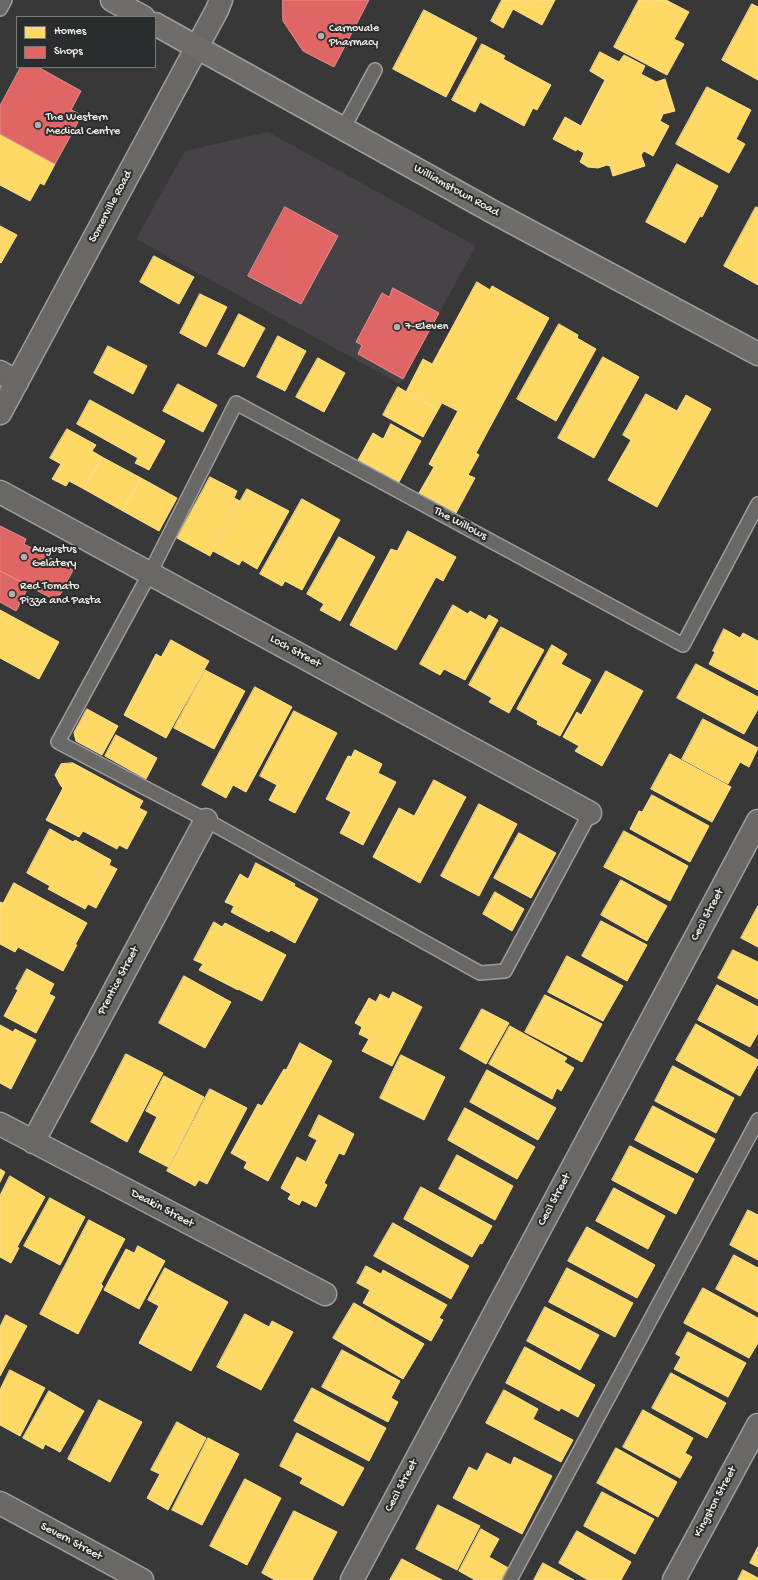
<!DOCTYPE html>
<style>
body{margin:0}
#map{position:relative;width:758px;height:1580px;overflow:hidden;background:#383839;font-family:"Gochi Hand",sans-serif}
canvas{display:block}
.legend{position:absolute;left:16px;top:16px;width:140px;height:52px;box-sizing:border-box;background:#2a2d2e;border:1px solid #7b7b78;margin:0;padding:5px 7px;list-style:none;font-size:12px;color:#f4f1e8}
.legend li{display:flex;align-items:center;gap:8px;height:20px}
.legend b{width:20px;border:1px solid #7b7b78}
</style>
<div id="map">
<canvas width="758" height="1580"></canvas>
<ul class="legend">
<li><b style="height:11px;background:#ffd966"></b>Homes</li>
<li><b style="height:11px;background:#e06666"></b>Shops</li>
</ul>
</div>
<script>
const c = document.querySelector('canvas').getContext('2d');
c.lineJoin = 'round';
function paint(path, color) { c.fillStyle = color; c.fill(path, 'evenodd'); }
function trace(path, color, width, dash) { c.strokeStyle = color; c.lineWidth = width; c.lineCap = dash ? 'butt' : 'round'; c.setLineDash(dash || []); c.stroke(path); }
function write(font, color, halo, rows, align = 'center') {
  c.font = font + ' "Gochi Hand",sans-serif'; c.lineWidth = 4; c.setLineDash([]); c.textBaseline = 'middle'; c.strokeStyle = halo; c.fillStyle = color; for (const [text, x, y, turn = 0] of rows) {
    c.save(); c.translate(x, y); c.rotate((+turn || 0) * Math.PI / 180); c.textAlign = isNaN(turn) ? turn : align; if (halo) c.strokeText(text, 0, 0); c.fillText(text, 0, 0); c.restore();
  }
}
paint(new Path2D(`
 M268 132 476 246 400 384 136 239 185 151Z`), '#474247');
const homes = new Path2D(`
 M502 0H555L542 25 513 9 503 28 491 21Z
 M639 0H666L689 12 674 39 684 44 667 75 614 47Z
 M752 4 758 7V80L722 60Z
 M424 10 477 38 446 97 393 69Z
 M482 44 505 56 503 59 551 85 537 110 533 108 524 126 480 102 475 112 452 100Z
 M600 52 619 62 624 55 645 66 641 74 656 82 665 79 675 111 663 114 660 121 669 126 653 156 644 151 641 155 645 166 613 176 610 166 607 165 598 168 588 167 580 162 584 153 577 149 576 151 553 139 565 117 581 126 605 80 590 71Z
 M707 87 751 110 736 139 745 144 729 173 676 144Z
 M0 134 55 164 44 185 40 183 30 201 0 185Z
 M677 164 718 186 702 217 700 216 685 243 646 222Z
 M756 207 758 208V285L724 266Z
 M0 226 17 235 1 263 0 262Z
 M154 256 194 277 179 304 140 282Z
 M477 282 490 290 492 286 549 318 476 453 479 455 468 475 475 478 456 513 419 493 434 467 429 464 458 411 442 403 438 410 406 392 423 359 432 364Z
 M200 294 227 307 206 347 180 333Z
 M239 314 265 328 244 367 218 354Z
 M559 324 578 335 577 338 596 349 556 421 517 399Z
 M278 336 306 351 285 391 257 377Z
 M108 346 147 366 133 394 94 373Z
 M603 357 639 377 594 458 558 438Z
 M318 358 345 373 324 412 296 397Z
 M178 384 217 405 203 432 163 411Z
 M398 387 438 410 423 437 383 415Z
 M646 394 677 411 686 395 711 409 657 507 608 480 631 440 623 435Z
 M90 400 165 441 149 470 135 463 138 458 77 424Z
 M391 424 421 441 399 482 358 460 373 433 383 439Z
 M67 429 96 445 92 451 102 457 84 489 69 481 66 486 52 479 61 464 50 458Z
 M102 457 141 478 123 511 84 489Z
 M210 477 237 491 234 498 240 501 210 556 177 538Z
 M141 478 177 498 159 531 123 511Z
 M247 489 289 511 257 569 242 560 239 565 213 551Z
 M302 499 340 520 302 590 285 581 282 586 260 574Z
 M408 531 456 557 443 581 436 577 396 650 350 625 391 549 397 551Z
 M339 537 375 557 340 621 320 610 324 604 307 594Z
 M453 605 468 614 470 611 486 620 489 615 498 620 465 680 444 669 440 675 420 664Z
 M0 610 59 642 39 679 0 658Z
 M501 627 544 650 509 713 489 702 492 698 469 685Z
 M724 629 740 638 743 633 758 641V690L709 664 715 652 713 651Z
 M171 640 209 661 166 738 124 715 156 654 161 657Z
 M552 645 567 654 561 664 591 680 560 736 537 724 538 721 517 709Z
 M696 664 758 697V709L744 734 677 698Z
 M205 670 245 691 214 749 174 728Z
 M606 671 643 691 602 766 575 751 579 746 563 737 577 712 581 715Z
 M255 687 292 707 246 792 233 785 226 798 202 785Z
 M87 709 118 726 102 755 76 741 74 733Z
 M294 711 337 733 295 813 269 800 277 785 260 776Z
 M703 719 758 748 749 767 740 762 728 784 682 759Z
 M116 735 157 758 146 779 105 756Z
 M355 750 382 764 378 773 396 782 363 845 340 833 351 812 326 799 348 756 351 757Z
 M670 754 731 787 712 822 651 789Z
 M73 763 143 801 139 808 147 812 127 849 119 845 117 849 83 831 79 837 46 820 63 788 61 786 55 775 61 764Z
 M434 780 466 797 420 883 373 857 399 808 414 816Z
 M652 795 709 826 690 862 630 829 639 811 642 812Z
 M479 804 517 824 479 896 441 876Z
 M50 829 73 842 75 840 111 860 109 865 117 869 96 908 88 904 85 909 48 889 50 886 27 873Z
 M624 831 688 866 670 901 604 867Z
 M519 833 556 853 531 898 494 878Z
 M256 863 295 884 294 886 318 899 295 943 271 930 269 932 231 912 234 906 225 902 240 874 248 879Z
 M621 880 667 906 647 941 601 915Z
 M14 883 87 923 75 945H77L63 971 18 947 15 952 0 944V902L3 903Z
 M495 892 524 909 512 931 483 914Z
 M758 906V947L741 938Z
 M601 921 647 945 627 981 582 956Z
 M214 922 222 927 225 923 286 955 262 1001 238 989V990L199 970 203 964 194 960Z
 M733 950 758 962V999L718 978Z
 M567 956 623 986 603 1021 548 992Z
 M27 969 54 984 49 994 55 997 36 1033 4 1016 18 990 16 989Z
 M184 976 231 1002 205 1048 159 1023Z
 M717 985 758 1007V1033L750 1047 698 1020Z
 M393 992 422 1007 392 1066 362 1051 369 1039 359 1034 362 1027 355 1023 369 998 376 1002 380 994 389 999Z
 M545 995 602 1024 582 1062 525 1032Z
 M482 1009 509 1023 486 1064 460 1049Z
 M696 1024 758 1060V1064L740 1096 676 1060Z
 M0 1025 13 1032 15 1029 36 1040 11 1089 0 1083Z
 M510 1026 567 1058 564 1062 574 1068 561 1091 557 1088 552 1099 489 1064Z
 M300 1043 332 1061 268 1181 244 1168 247 1162 231 1153 258 1104 262 1106 284 1069 286 1070Z
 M126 1054 163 1073 127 1142 91 1122Z
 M401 1055 445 1077 424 1120 380 1098Z
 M673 1066 734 1098 716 1133 655 1101Z
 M487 1070 556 1108 538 1140 470 1102Z
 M164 1076 204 1097 168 1167 139 1152 157 1117 146 1111Z
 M210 1089 247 1108 207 1184 199 1180 195 1186 167 1171Z
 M653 1106 715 1139 697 1173 635 1140Z
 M465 1108 535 1147 517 1179 448 1140Z
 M319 1115 354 1134 344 1155 339 1153 324 1183 327 1185 316 1207 302 1200 299 1205 288 1199 291 1194 281 1188 297 1157 306 1162 317 1140 309 1136Z
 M630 1146 694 1179 676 1214 612 1180Z
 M457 1155 513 1186 495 1220 439 1189Z
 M0 1169 5 1172 0 1182Z
 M10 1176 45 1197 17 1247 19 1248 11 1263 0 1257V1196Z
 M421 1187 492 1226 482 1244 480 1243 472 1257 404 1219Z
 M614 1188 665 1216 648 1249 596 1221Z
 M50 1198 85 1217 60 1265 24 1246Z
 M748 1210 758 1215V1260L730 1245Z
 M89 1220 125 1239 101 1284 103 1286 78 1334 40 1314Z
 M393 1223 469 1266 451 1299 374 1256Z
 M587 1227 655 1265 637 1298 568 1261Z
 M138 1246 165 1261 139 1309 104 1290 126 1249 134 1253Z
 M734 1255 758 1268V1312L716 1289Z
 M366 1266 381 1274 383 1270 447 1305 439 1318 443 1320 431 1341 363 1303 370 1290 357 1283Z
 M165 1268 228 1302 191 1371 139 1343 159 1306 148 1300Z
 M567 1268 633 1303 615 1337 549 1302Z
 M703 1288 758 1318V1343L749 1358 684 1323Z
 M354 1303 424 1344 403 1379 333 1338Z
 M545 1307 599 1335 580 1370 527 1341Z
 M245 1314 269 1327 272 1321 293 1332 261 1390 217 1367Z
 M6 1315 27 1326 0 1376V1327Z
 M688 1332 746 1363 728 1397 674 1369 681 1357 676 1354Z
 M525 1347 595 1385 578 1417 561 1408 559 1411 506 1383Z
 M342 1350 400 1381 391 1398 398 1402 388 1422 322 1387Z
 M10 1370 45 1388 20 1436 0 1425V1390Z
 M671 1373 726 1403 707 1438 652 1408Z
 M312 1388 386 1428 369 1461 294 1421Z
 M504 1390 538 1409 533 1419 573 1440 561 1462 486 1423Z
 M49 1391 84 1411 60 1452 45 1444 43 1449 23 1438Z
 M99 1400 142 1422 110 1482 68 1459Z
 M643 1410 693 1438 685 1453 692 1457 680 1478 623 1447Z
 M177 1422 206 1438 168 1510 147 1498 160 1474 151 1470Z
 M297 1433 364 1468 343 1506 300 1483 303 1478 280 1466Z
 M208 1438 239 1454 202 1525 172 1510Z
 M616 1448 677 1482 658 1517 597 1483Z
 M487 1453 511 1465 514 1457 552 1476 522 1534 453 1498 469 1467 477 1471Z
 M245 1479 281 1498 247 1565 210 1546Z
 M602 1492 654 1519 635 1554 584 1526Z
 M438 1505 480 1526 457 1570 416 1549Z
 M294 1511 337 1532 312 1580H275L262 1573Z
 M481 1529 499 1539 489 1557 512 1570 506 1580H475L459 1571Z
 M577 1531 631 1562 621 1580H588L559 1563Z
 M758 1547V1567L750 1563Z
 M402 1559 442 1580H390Z
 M543 1563 574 1580H534Z
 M743 1570 758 1578V1580H738Z`);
paint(homes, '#ffd966');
trace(homes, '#fce08d', 1);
const shops = new Path2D(`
 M283 0H369L334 67 303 51 283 21Z
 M21 67H38L81 91 71 110 82 115 55 164 0 134V106Z
 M285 207 338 236 301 304 248 276Z
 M393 288 439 313 403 379 358 354 362 345 356 342 382 293 389 297Z
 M0 526 26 539 24 544 73 570 60 595 59 594 55 600 0 571Z
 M0 571 29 586 16 611 0 602Z`);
paint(shops, '#e06666');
trace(shops, '#e6908d', 1);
const service = new Path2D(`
 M0 9 5 0
 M343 129 375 70
 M590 813 505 971 480 973 206 820 58 742 150 573 236 403 683 645 758 504
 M510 1580 758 1120`);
const minor = new Path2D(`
 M0 372 17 382
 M0 492 590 813
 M0 1124 325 1294
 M33 1142 206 820
 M0 1503 142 1580
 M352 1580 758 821
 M674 1580 758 1425`);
const secondary = new Path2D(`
 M0 413 217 10 221 0`);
const primary = new Path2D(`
 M112 0 143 17
 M155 24 495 213 758 354`);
trace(service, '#9d9d9b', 16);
trace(minor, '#9d9d9b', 25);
trace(secondary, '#9d9d9b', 25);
trace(primary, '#9d9d9b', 25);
trace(service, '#696866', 13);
trace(minor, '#696866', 22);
trace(secondary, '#696866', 22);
trace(primary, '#6e6d69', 22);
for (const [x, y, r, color] of [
 [321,36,4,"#b2b0ab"],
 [38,125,4,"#b2b0ab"],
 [397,327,4,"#b2b0ab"],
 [24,557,4,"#b2b0ab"],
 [12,594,4,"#b2b0ab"]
]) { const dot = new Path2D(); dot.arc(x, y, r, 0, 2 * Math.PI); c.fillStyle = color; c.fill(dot); trace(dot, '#2a2d2e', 1.5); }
write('12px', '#f4f1e8', '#2a2d2e', [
 ["Carnovale",329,29],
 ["Pharmacy",329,43],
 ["The Western",46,118],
 ["Medical Centre",46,132],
 ["7-Eleven",405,327],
 ["Augustus",32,550],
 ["Gelatery",32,564],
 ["Red Tomato",20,587],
 ["Pizza and Pasta",20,601]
], 'left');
write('12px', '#f4f1e8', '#2a2d2e', [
 ["Williamstown Road",456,191,29],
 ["Somerville Road",111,207,-62],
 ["The Willows",460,524,28],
 ["Loch Street",295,652,29],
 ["Cecil Street",708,915,-62],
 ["Prentice Street",119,981,-62],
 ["Cecil Street",555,1200,-62],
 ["Deakin Street",162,1209,28],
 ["Cecil Street",402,1486,-62],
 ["Kingston Street",716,1502,-62],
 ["Severn Street",71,1542,28]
]);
</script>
